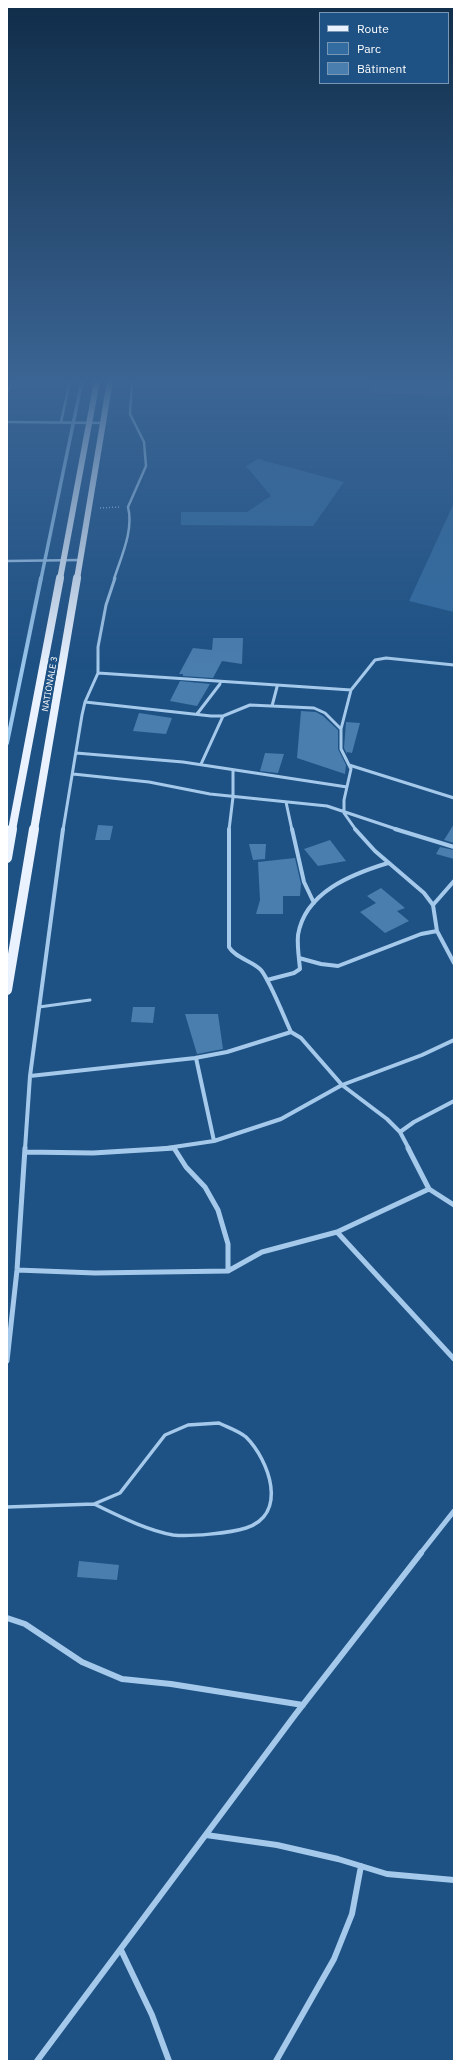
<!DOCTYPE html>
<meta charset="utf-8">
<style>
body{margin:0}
#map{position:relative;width:461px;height:2068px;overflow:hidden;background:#1e5184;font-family:"IBM Plex Sans",sans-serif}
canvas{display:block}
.frame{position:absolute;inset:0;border:8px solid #fff;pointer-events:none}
.legend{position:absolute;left:319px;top:12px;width:130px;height:72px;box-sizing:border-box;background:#1e5184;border:1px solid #7897b5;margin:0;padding:5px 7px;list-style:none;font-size:12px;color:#fff}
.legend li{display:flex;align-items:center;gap:8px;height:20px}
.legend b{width:20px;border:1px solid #7897b5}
</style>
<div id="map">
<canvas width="461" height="2068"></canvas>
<div class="frame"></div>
<ul class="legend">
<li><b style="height:5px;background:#e9f2fe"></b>Route</li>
<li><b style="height:11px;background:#326ca1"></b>Parc</li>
<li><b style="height:11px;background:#4a7eae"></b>Bâtiment</li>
</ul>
</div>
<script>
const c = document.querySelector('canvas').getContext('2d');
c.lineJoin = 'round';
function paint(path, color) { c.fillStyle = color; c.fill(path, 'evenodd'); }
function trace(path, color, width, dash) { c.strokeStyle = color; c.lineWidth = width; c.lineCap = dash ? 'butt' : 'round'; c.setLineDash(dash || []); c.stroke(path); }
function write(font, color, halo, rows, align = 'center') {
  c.font = font + ' "IBM Plex Sans",sans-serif'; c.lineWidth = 4; c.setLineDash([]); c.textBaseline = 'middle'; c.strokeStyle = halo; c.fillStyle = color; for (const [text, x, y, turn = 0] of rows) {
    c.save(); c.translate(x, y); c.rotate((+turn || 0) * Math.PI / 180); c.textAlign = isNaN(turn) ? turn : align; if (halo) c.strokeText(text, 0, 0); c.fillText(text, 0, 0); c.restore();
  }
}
paint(new Path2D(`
 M370 381H454V396L372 393Z
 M258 459 344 482 313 526 181 525V512H247L271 496 246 466Z
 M454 503V612L409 601Z`), '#326ca1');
trace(new Path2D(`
 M41 579 82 381`), '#98c5eb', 3.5);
trace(new Path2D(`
 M7 743 41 578`), '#98c5eb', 4);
paint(new Path2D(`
 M213 638H243L242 664 222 661 213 678 183 676V674H179L193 648 212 650Z
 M180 681 210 684 197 706 170 701Z
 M301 711 316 712 323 716 338 730V749L346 765 345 774 297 758Z
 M139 713 172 718 166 734 133 731Z
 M346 722 360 723 352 753 347 752V754L344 748Z
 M265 753 284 754 278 773 260 771Z
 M454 824V843L444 840Z
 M98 825 113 826 110 840H95Z
 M330 840 346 861 318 866 304 849Z
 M249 844H266L265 859 253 860Z
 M440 847 454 850V859L436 854Z
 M295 858 301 884 300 896H283V914H256L260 900 258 862Z
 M381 888 405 908 397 911 409 921 385 933 360 912 376 903 367 896Z
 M133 1007H155L153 1023 131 1022Z
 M185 1014H218L223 1049 197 1054Z
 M79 1561 119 1565 117 1580 77 1577Z`), '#4a7eae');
trace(new Path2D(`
 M100 508 119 507`), '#a5c9ea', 1.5, [1, 2]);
trace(new Path2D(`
 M39 1007 90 1000`), '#a5c9ea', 3);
trace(new Path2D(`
 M219 1423C227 1427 239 1431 246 1437 269 1460 289 1514 246 1528 231 1533 189 1537 173 1535 146 1530 119 1516 94 1504L120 1493 165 1435 188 1425Z
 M7 1507 94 1504`), '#a5c9ea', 3.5);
trace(new Path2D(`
 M7 394 11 381
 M7 422 103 423
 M61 422 70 381
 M7 561 81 560
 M114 579C121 557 134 530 128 507L146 466 144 442 130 414 132 381`), '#a5c9ea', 2.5);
trace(new Path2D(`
 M98 673 351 690
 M85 702 211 716H223L250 705 314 708 325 713 341 729
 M272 706 277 687
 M197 714 220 684
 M76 753 183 762 347 787
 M201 764 223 716
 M349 765 454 798
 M73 774 149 782 210 794 327 806 399 830
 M286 802 292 830
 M63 830 82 715 85 702 98 673V647L106 605 115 578
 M229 830 233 797V770
 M356 830 344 813V800L351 769 341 749V729L351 690 375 660 386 658 454 665`), '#a5c9ea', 3);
trace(new Path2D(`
 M229 829V947C235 958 253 961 261 970 270 981 284 1017 291 1032
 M292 829 304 882 314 903
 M355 829 375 851 424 893 433 905 437 931 454 963
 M395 829 454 847
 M433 905 454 881
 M299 958 321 964 338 966 421 934 437 931
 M267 980 294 973 300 969C299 958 297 946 298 935 305 892 352 874 388 863
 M196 1058 214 1141
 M30 1076 195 1058 227 1052 291 1032 301 1038 342 1085 387 1119 400 1132 409 1149
 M400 1132 414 1122 454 1101
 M25 1149 30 1076 63 829
 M160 1149 214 1141 281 1119 342 1085 422 1055 454 1040`), '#a5c9ea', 4);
trace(new Path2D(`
 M174 1148 186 1167 205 1187 218 1210 228 1244V1271
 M408 1148 429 1189 454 1205
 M26 1152 93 1153 175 1148
 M337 1232 454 1359
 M17 1270 95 1273 228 1271 262 1252 337 1232 429 1189
 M7 1361 17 1270 25 1148
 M420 1554 454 1511`), '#a5c9ea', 5);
trace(new Path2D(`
 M7 1618 25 1624 82 1662 122 1679 171 1684 303 1705
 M206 1835 277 1845 338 1859 387 1874 454 1880
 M121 1950 152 2015 169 2061
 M37 2061 295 1715 421 1553
 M276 2061 334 1959 352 1914 361 1866`), '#a5c9ea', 6);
trace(new Path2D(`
 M60 579 97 381
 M77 579 110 381`), '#e9f2fe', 6);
trace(new Path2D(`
 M12 830 60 578
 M34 830 77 578`), '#e9f2fe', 8);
trace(new Path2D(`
 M7 858 12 829
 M7 990 34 829`), '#e9f2fe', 10);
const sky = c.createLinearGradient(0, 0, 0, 670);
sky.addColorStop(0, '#102d49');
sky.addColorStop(0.57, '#3b6594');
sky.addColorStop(1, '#3b659400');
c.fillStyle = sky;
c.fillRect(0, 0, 461, 670);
write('9px', '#fff', '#1e5184', [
 ["NATIONALE 3",50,684,-80]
]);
</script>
